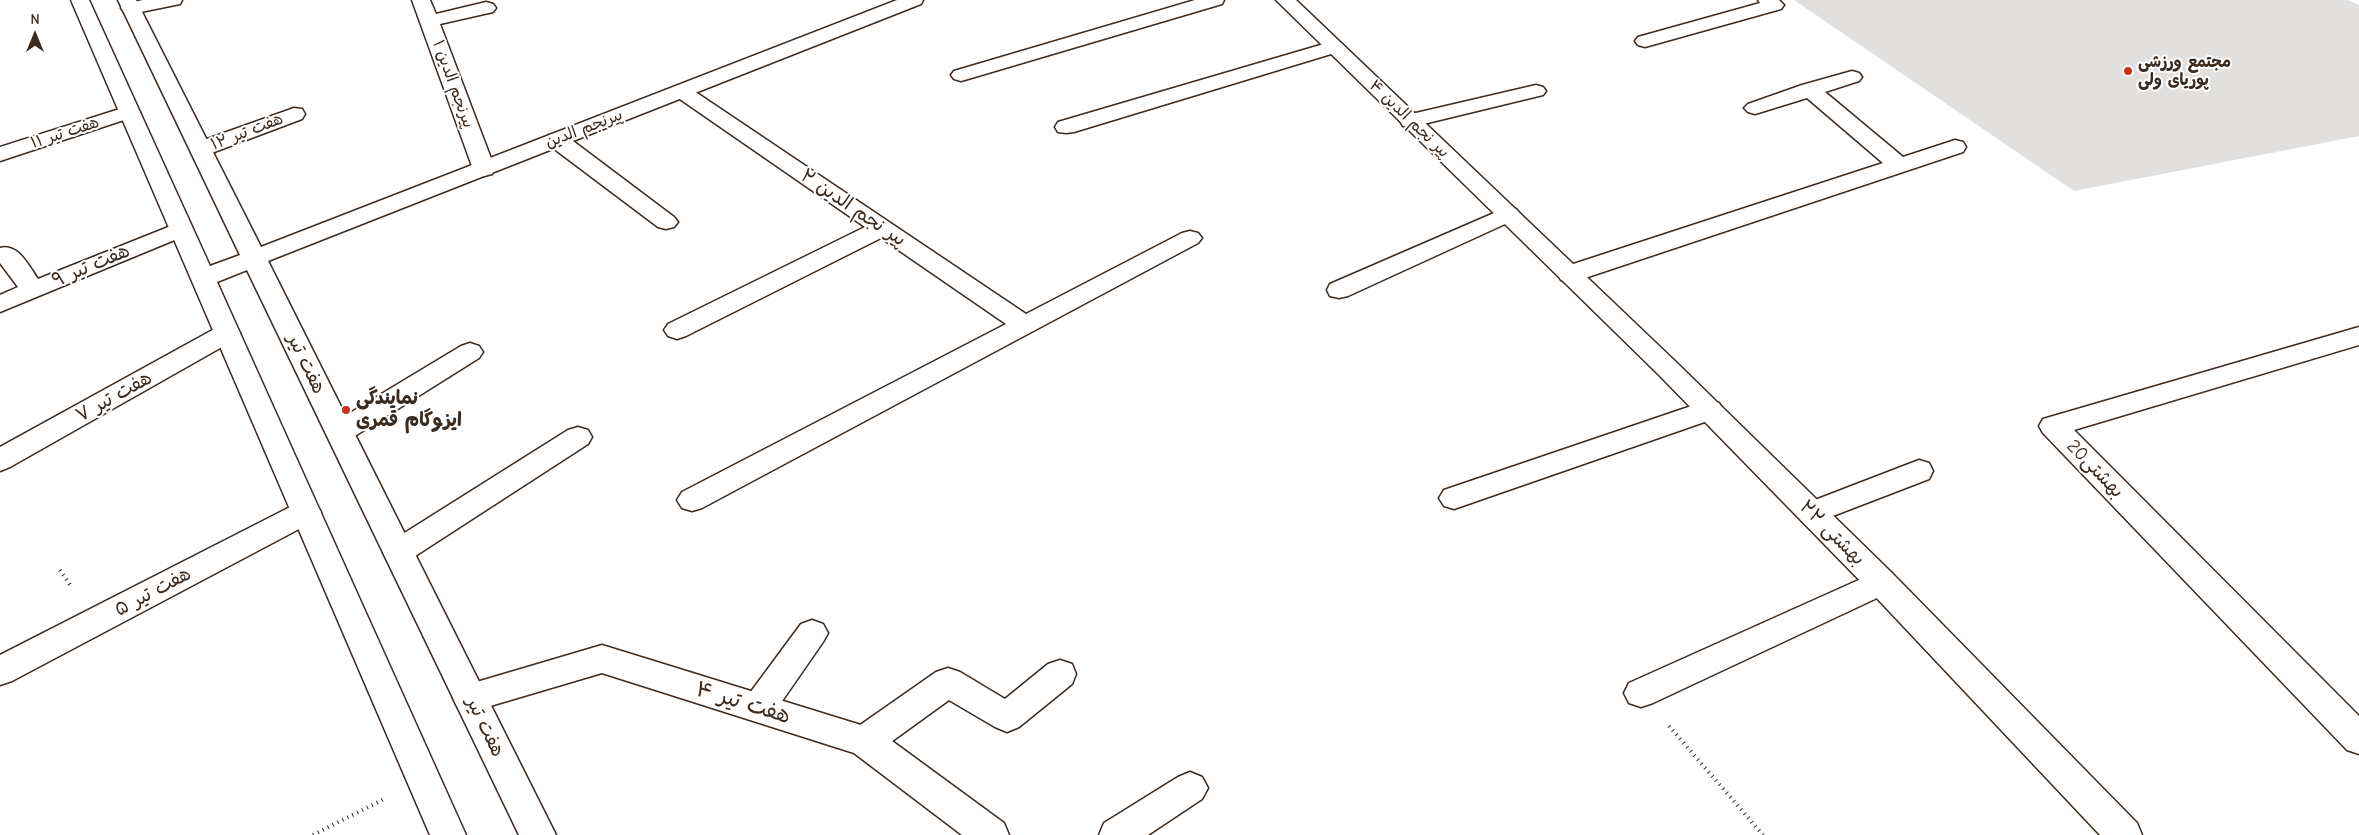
<!DOCTYPE html>
<meta charset="utf-8">
<style>
body{margin:0}
#map{position:relative;width:2359px;height:835px;overflow:hidden;background:#fff;font-family:"Comic Neue",sans-serif}
canvas{display:block}
.north{position:absolute;left:10px;top:10px;width:50px;height:50px;-webkit-text-stroke:4px #fff;paint-order:stroke;rotate:0deg;font-size:14px;font-weight:700;line-height:20px;text-align:center;color:#3b2a1e}
.north::after{content:'';display:block;margin:auto;width:18px;height:22px;background:#3b2a1e;clip-path:polygon(50% 0,100% 100%,50% 72%,0 100%)}
</style>
<div id="map">
<canvas width="2359" height="835"></canvas>
<div class="north">N</div>
</div>
<script>
const c = document.querySelector('canvas').getContext('2d');
c.lineJoin = 'round';
function paint(path, color) { c.fillStyle = color; c.fill(path, 'evenodd'); }
function trace(path, color, width, dash) { c.strokeStyle = color; c.lineWidth = width; c.lineCap = dash ? 'butt' : 'round'; c.setLineDash(dash || []); c.stroke(path); }
function write(font, color, halo, rows, align = 'center') {
  c.font = font + ' "Comic Neue","Playpen Sans Arabic",sans-serif'; c.lineWidth = 4; c.setLineDash([]); c.textBaseline = 'middle'; c.strokeStyle = halo; c.fillStyle = color; for (const [text, x, y, turn = 0] of rows) {
    c.save(); c.translate(x, y); c.rotate((+turn || 0) * Math.PI / 180); c.textAlign = isNaN(turn) ? turn : align; if (halo) c.strokeText(text, 0, 0); c.fillText(text, 0, 0); c.restore();
  }
}
paint(new Path2D(`
 M1794 0H2347L2359 5V136L2074 191Z`), '#e2e0de');
const lane = new Path2D(`
 M143 0H182L180 4 131 14 124 12 121 8 124 4Z
 M412 0H430L436 14 486 2 493 4 496 8 493 12 440 24 495 169 492 174 484 176 476 174 473 169Z
 M1195 0H1224L1222 4 968 79 961 81 954 79 951 75 954 71Z
 M1758 0H1779L1784 5 1781 9 1645 47 1638 45 1635 41 1638 37 1760 3Z
 M1334 41 1341 43 1344 47 1341 51 1074 132 1066 133 1058 132 1055 127 1058 122Z
 M1852 71 1859 73 1862 77 1859 81 1825 92 1903 157 1955 140 1963 142 1966 147 1963 152 1579 280 1570 282 1561 280 1558 274 1561 268 1883 163 1807 98 1755 114 1748 112 1744 108 1748 104 1802 85Z
 M681 85 688 87 1026 314 1182 233 1190 231 1198 233 1202 238 1198 243 702 508 692 511 682 508 677 500 682 492 1006 324 881 238 686 336 677 339 668 336 664 330 668 324 865 227 674 95 671 91 674 87Z
 M1536 85 1543 87 1546 91 1543 95 1411 127 1403 126 1400 121 1403 116Z
 M129 106 136 108 140 112 136 116 0 161V147Z
 M294 108 302 109 305 114 302 119 209 154 201 156 193 154 190 149 193 144Z
 M557 133 565 135 674 217 678 222 674 227 666 229 658 227 549 145 546 140 549 135Z
 M1508 207 1516 209 1520 214 1516 219 1348 296 1339 298 1330 296 1327 290 1330 284Z
 M181 222 189 224 193 229 189 234 0 312V295L18 287 0 263V248C18 243 29 266 38 279Z
 M470 343 479 346 483 352 479 358 350 439 340 442 330 439 326 432 330 425 461 346Z
 M1709 400 1719 403 1723 410 1719 417 1454 509 1444 506 1439 498 1444 490Z
 M578 427 588 430 592 437 588 444 409 560 398 564 387 560 383 552 387 544 568 430Z
 M1919 460 1929 463 1933 471 1929 479 1812 524 1802 521 1797 513 1802 505Z
 M306 501 316 504 321 512 316 520 12 681 0 685V655L296 504Z
 M1881 570 1892 573 1896 582 1892 591 1653 703 1641 707 1629 703 1624 693 1629 683Z
 M812 620 823 624 828 633 823 642 771 717 759 722 747 717 742 707 747 697 801 624Z
 M1060 660 1072 664 1076 674 1072 684 1019 727 1007 732 995 727 949 700 877 752 865 756 853 752 848 741 853 730 936 672 948 668 960 672 1005 699 1048 664Z
 M1190 772 1202 777 1208 788 1202 799 1148 835H1099L1104 823 1178 777Z`);
const street = new Path2D(`
 M1276 0H1296L1677 363 1892 573 2137 823 2142 835H2100L1870 591 1659 375Z
 M227 324 236 327 240 333 236 339 10 467 0 471V447L218 327Z
 M2359 327V345L2074 430 2359 716V754L2347 750 2043 433 2039 426 2043 419Z
 M602 645 877 730 1004 823 1009 835H962L854 753 602 673 470 712 458 708 453 698 458 688 470 684Z`);
const secondary = new Path2D(`
 M71 0H89L210 266 240 255 118 0H136L261 247 897 0H923L921 4 268 261 556 835H519L247 270 217 282 466 835H430Z`);
trace(lane, '#3b2a1e', 3);
trace(street, '#3b2a1e', 3);
trace(secondary, '#3b2a1e', 3);
trace(new Path2D(`
 M60 570 72 588
 M1669 726 1763 835
 M313 835 384 799`), '#3b2a1e', 4, [1, 4.5]);
paint(lane, '#fff');
paint(street, '#fff');
paint(secondary, '#fff');
for (const [x, y, r, color] of [
 [2128,71,5,"#c8321e"],
 [346,410,5,"#c8321e"]
]) { const dot = new Path2D(); dot.arc(x, y, r, 0, 2 * Math.PI); c.fillStyle = color; c.fill(dot); trace(dot, '#fff', 2); }
write('bold 16px', '#3b2a1e', '#fff', [
 ["مجتمع ورزشی",2138,62],
 ["پوریای ولی",2138,80]
], 'left');
write('16px', '#3b2a1e', '#fff', [
 ["پیرنجم الدین ۱",453,84,70],
 ["پیر نجم الدین ۴",1409,119,44],
 ["پیرنجم الدین",584,129,-21],
 ["هفت تیر ۱۲",247,132,-21],
 ["هفت تیر ۱۱",65,133,-18]
]);
write('19px', '#3b2a1e', '#fff', [
 ["پیر نجم الدین ۲",853,208,34],
 ["هفت تیر ۹",91,266,-23],
 ["هفت تیر",306,364,64],
 ["هفت تیر ۷",114,397,-29],
 ["بهشتی20",2095,469,46],
 ["بهشتی ۲۲",1832,533,45],
 ["هفت تیر ۵",153,592,-28],
 ["هفت تیر",485,727,64]
]);
write('bold 19px', '#3b2a1e', '#fff', [
 ["نمایندگی",356,399],
 ["ایزوگام قمری",356,421]
], 'left');
write('22px', '#3b2a1e', '#fff', [
 ["هفت تیر ۴",743,703,17]
]);
</script>
